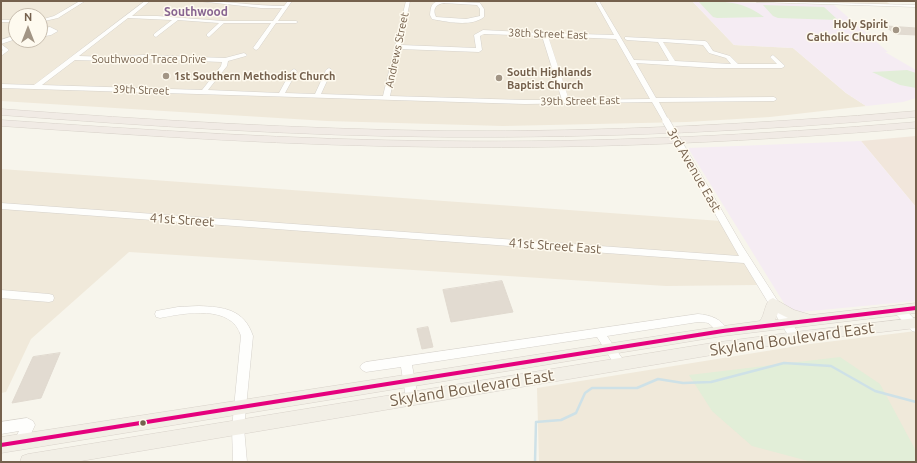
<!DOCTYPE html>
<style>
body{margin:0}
#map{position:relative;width:917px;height:463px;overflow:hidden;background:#f7f5ec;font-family:Ubuntu,sans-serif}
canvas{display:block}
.frame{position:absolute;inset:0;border:2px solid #75614d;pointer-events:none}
.north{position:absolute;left:8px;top:8px;width:40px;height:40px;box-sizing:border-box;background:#fefaef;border:1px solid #c7bdae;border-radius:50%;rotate:0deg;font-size:11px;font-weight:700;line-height:16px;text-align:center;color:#75614d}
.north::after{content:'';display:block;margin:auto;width:14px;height:18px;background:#a29585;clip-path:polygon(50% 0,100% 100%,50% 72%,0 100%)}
</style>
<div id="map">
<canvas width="917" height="463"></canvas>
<div class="frame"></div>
<div class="north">N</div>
</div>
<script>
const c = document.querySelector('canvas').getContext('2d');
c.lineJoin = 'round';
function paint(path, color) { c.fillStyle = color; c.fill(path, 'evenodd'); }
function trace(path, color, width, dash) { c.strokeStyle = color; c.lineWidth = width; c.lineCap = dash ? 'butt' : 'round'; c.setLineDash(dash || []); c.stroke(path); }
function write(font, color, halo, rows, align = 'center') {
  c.font = font + ' Ubuntu,sans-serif'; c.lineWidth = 3; c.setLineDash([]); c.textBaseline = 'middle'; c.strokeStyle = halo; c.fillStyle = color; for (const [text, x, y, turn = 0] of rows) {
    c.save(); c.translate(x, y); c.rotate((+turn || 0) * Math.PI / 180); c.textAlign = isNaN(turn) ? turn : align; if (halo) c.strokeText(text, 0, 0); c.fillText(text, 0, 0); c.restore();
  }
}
paint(new Path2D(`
 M1 1H692L734 45 793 48 846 93 866 106 770 117 687 122 503 126 327 121 1 101ZM16 16H40V40H16Z
 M793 1H885L892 5Z
 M1 169 721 221 757 285 666 286 129 252 31 339 6 392 1 393Z
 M916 331V462H539L537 388 810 344Z`), '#f0e9da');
paint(new Path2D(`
 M916 136V207L861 141Z`), '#f1e6db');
paint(new Path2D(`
 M692 1 834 5 888 52H885L916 70V98L903 102 866 106 846 93 793 48 734 45Z
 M861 141 916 207V301L790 313 688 148Z`), '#f5ecf3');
paint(new Path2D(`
 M698 1C726 2 741 0 764 17L717 18 713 17Z
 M763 5 824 7 838 20 778 18 773 16Z
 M907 70 916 73V88L900 85 872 72Z
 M840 357 880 384 916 451V462H812L752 446 712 411 689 375Z`), '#e2eed8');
trace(new Path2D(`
 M535 462 536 422 561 420 576 413 585 393 592 388H637L658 379 683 383 711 382 784 363 831 366 875 391 916 402`), '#cee1e7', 2.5);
const building = new Path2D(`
 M887 26 916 28V35L895 34 886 27H889Z
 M502 281 513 312 451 322 443 290Z
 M428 327 433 347 422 349 417 329Z
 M60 353 41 398 12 403 33 357Z`);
paint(building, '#e2dbd1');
trace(building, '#e0d9cf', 1);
const minor = new Path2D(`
 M80 1H85L58 18 40 22V20L54 16Z
 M145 1H150L132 16H157L223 21H273L282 8H261L198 1C227 1 255 6 284 6L288 1H292L278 21H296L298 22 296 23H276L258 49 256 50 253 48 271 23H224L209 37 207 36V34L219 23 178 20 156 37 154 36V34L172 20 128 18 79 56 109 57 144 55 225 58 244 53 247 55 246 56 228 61 227 66 208 90 279 93 291 71 294 69 297 71 285 93 315 94 326 70 329 68 332 70 321 94 383 96 406 1H410L401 45 476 48 474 35 483 30 542 33 544 31 546 33 614 35 595 1H599L634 60 669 61 658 42 627 40 625 39V37L705 41 707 42 713 51 730 56 738 64H777L770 57 773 55 785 66 782 68H714L636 63 656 98 774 97 777 99 774 101 659 102 669 121 666 123 663 121 652 102 525 104 1 88V84L34 85ZM484 34 542 36 562 100H525L390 96 400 49 479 52 482 50 480 36ZM548 36 616 39 650 99 569 100ZM663 42 703 45 709 53 726 58 731 64 675 61ZM144 59 222 62 221 66 202 90 42 85 75 60 109 61Z
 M441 1 480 3 484 9V17C471 27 448 22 432 19L430 15C431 6 431 2 441 1ZM444 3 477 5 480 9V16L466 19 436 17C432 9 436 4 444 3Z
 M755 1 916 5V7L757 2Z
 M1 20H16V22H1Z
 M50 27 58 31 51 35 40 37V33L51 31 40 33V29Z
 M16 35V39L1 44V40Z
 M1 44 9 50 1 56V51L3 50 1 49Z
 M681 150H684L688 152 743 247 799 334 801 337 799 340 795 341 791 340 744 263 1 209V203L739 256 680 152Z
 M1 290 49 294 53 295 54 298 53 301 49 302 1 298Z
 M199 306C224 307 244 309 253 336L244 428 247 462H233L232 428 241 336C232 304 185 313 160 318L156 317 155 314 156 311 178 307Z
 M899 306 903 307 916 321V332L912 331 895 313 894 310 895 307Z
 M698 314C711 315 722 319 728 331L727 334C717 337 715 327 708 323 705 322 701 322 698 322L607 336 626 364 624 367 620 369 616 367 597 337 412 365 418 398 416 402 412 403 408 402 406 398 401 367 366 372 362 370 360 367 362 364 366 362Z
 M27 418 33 421 35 425 26 445 21 447 16 445 14 441 19 431 1 434V422Z`);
const major = new Path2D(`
 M773 298 794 310 811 315 916 303V313L723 336 1 453V437L723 326 760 321C765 314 764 307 769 300ZM778 313 788 318 775 320Z
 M916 318V328L795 342 712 355 75 462H20L22 456 28 454 712 343 795 332Z`);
const highway = new Path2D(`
 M1 109C150 120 298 129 447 131 604 132 760 124 916 111V117C760 131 604 138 447 137 298 136 150 126 1 115Z
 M1 120C148 130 295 140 442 141 601 143 758 135 916 122V128C758 141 601 149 442 147 295 146 148 136 1 126Z`);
trace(minor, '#d6d2cb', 1);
trace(major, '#d8d2ca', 1);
trace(highway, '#d8d2ca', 1);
paint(minor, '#fefefc');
paint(major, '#f2efe6');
paint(highway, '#f1ebe5');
const minorBridge = new Path2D(`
 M666 121 684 152`);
trace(minorBridge, '#d6d2cb', 8, []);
trace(minorBridge, '#fefefc', 7);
trace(new Path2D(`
 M1 445 723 331 916 308`), '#e5007d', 4);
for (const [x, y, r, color] of [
 [896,30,4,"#a29585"],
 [166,76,4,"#a29585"],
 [499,78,4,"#a29585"],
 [143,423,3.5,"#75614d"]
]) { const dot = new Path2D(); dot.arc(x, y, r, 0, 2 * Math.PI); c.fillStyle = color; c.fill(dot); trace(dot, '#fefaef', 1.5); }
write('bold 11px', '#75614d', '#fefaef', [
 ["Holy Spirit",888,24,"right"],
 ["Catholic Church",888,37,"right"],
 ["South Highlands",507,72],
 ["Baptist Church",507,85],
 ["1st Southern Methodist Church",174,76]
], 'left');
write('11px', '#75614d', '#fefaef', [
 ["38th Street East",548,34,2],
 ["Andrews Street",397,50,-78],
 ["Southwood Trace Drive",149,59],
 ["39th Street",141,90,2],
 ["39th Street East",580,101,-1]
]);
write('bold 12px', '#886591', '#fefaef', [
 ["Southwood",196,12]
]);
write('13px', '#75614d', '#fefaef', [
 ["3rd Avenue East",694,170,60],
 ["41st Street",182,220,4],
 ["41st Street East",555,246,4]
]);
write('16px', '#75614d', '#fefaef', [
 ["Skyland Boulevard East",792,339,-8],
 ["Skyland Boulevard East",472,388,-9]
]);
</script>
